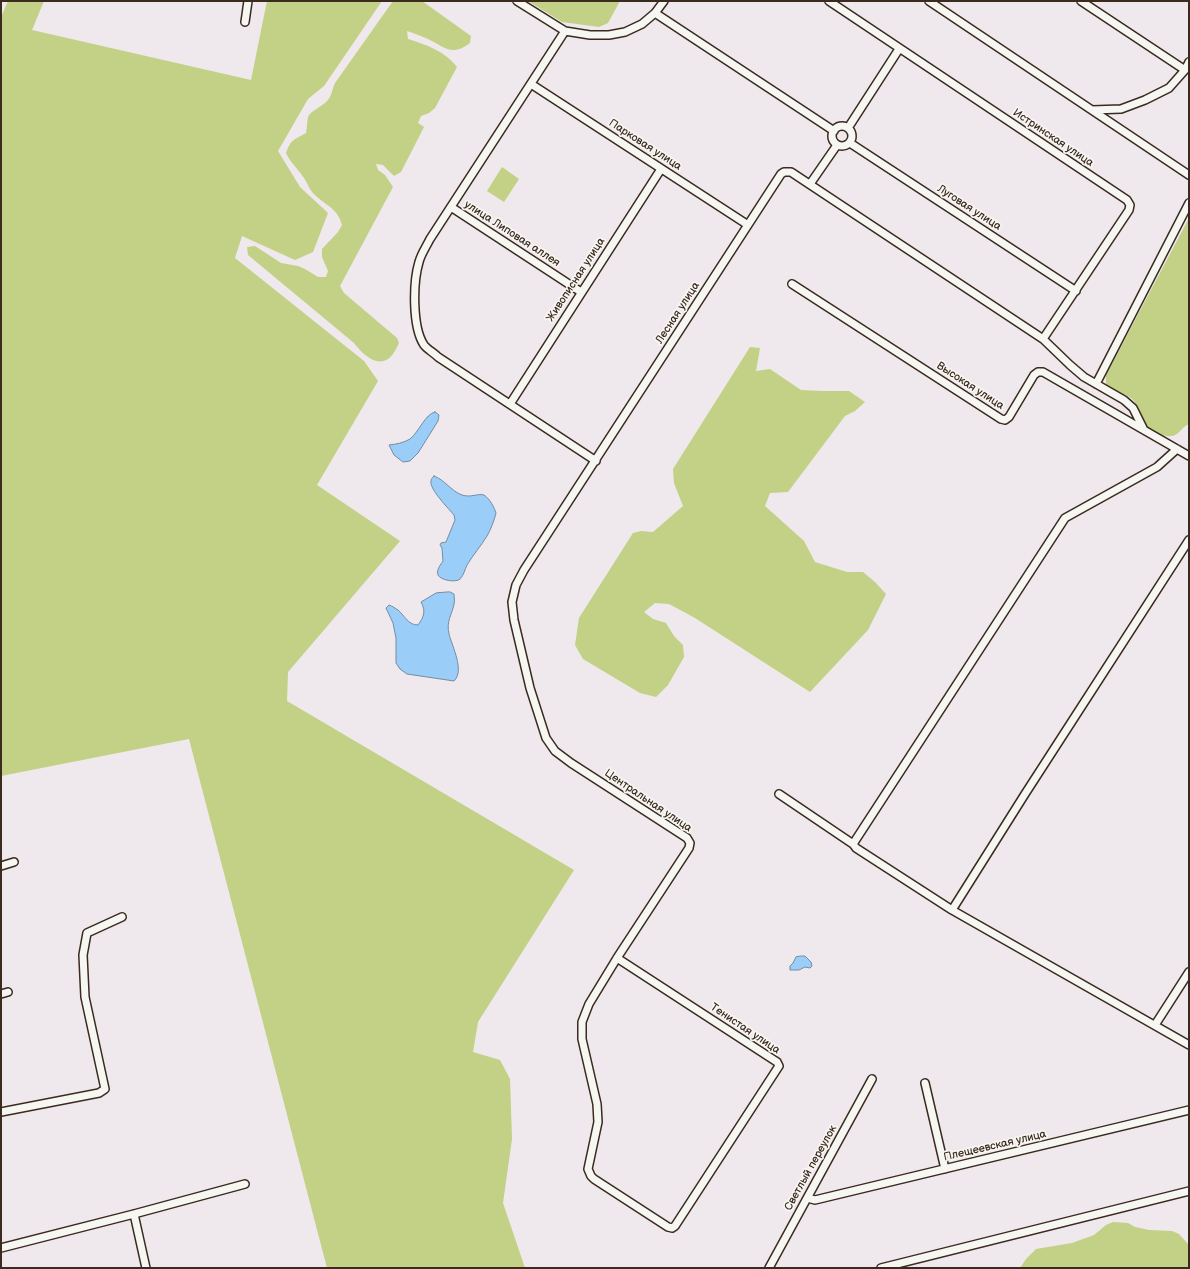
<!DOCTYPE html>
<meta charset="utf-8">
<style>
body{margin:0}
#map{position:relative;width:1190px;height:1269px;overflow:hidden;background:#efe8ed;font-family:"Balsamiq Sans",sans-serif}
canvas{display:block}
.frame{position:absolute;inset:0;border:2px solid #3b2a1e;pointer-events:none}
</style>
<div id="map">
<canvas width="1190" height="1269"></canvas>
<div class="frame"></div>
</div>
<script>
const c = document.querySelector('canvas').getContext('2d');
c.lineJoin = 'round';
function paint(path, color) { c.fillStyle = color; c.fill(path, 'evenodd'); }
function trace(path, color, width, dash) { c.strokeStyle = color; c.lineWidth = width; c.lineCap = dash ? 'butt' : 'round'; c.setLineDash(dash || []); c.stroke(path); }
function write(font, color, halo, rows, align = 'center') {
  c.font = font + ' "Balsamiq Sans",sans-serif'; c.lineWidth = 3.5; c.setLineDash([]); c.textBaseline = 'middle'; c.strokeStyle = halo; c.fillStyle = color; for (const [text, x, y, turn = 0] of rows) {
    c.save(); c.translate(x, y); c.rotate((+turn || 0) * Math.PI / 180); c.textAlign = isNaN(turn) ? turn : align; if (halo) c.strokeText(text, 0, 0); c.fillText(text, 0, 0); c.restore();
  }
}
paint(new Path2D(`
 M8 1H44L32 30 251 80 267 1H382L324 86 308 99 278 151 300 187 328 213 313 252 295 260 242 236 235 258 364 361 378 381 317 485 400 541 288 672 287 701 574 870 478 1022 473 1052 500 1060 510 1079 512 1139 503 1203 525 1268H327L189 739 1 776V17Z
 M393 1H422L471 36 470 43C451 57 445 47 428 39 421 36 414 33 407 31L408 39C425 44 446 52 457 67L435 108 429 113 421 116 418 123 424 127 401 172 394 176 383 165 376 164 378 170 385 175 393 187 340 286 344 293 397 338 399 343C397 347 395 351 393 354 380 371 363 355 354 343L248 255 247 247 255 246 281 263 298 266 305 269 318 277H326L328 271 322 257V249L338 232 342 225C338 209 327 206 316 196 310 191 308 184 304 178 298 169 290 162 286 153 291 139 294 140 306 133 307 128 307 122 308 117 311 110 322 107 327 101 332 96 332 89 335 83Z
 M528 1H620L608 23 599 27 562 22Z
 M502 167 519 179 504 202 487 191Z
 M1189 218V424C1183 426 1180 433 1175 435 1165 440 1145 428 1140 419 1137 413 1138 406 1134 401 1126 392 1114 393 1106 387V375Z
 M750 347 760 348 756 371 770 369 801 390 821 391H849L865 402 855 411 845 416 788 492 770 493 765 506 804 541 815 562 847 572H863L875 582 886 594 868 630 810 692 695 618 669 604 655 603 644 612 653 619 666 623 674 636 683 645 684 657 668 685 656 697 640 693 583 659 575 645 579 618 633 533 641 531 653 532 683 506 674 483 673 469Z
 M1113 1222 1128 1223 1135 1227 1149 1230 1172 1231 1179 1234 1189 1245V1268H1020L1026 1259 1036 1249 1072 1243 1094 1235 1106 1225Z`), '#c2d185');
const water = new Path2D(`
 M435 412 439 415 438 421 418 453 410 461 403 462 394 455 389 445C397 444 403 443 410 439 419 432 425 414 435 412Z
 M434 476C445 480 451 491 462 495 471 498 478 493 484 495 490 499 494 507 496 513 494 521 491 529 487 536 481 546 473 555 467 565 465 569 464 575 460 579 456 583 440 580 438 575 436 570 441 564 443 561L442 548 440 545 441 543 446 542 455 520 454 515C449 509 429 489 431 481 431 479 432 478 434 476Z
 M450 592 454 594C454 597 455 601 454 604 452 615 446 621 449 634 452 646 465 671 454 681L407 674 400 669 396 663V638L393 623 386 608 389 605C392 606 395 608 398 610 405 616 408 625 418 625 424 617 426 611 421 602L436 593Z
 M802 956H805L811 962 812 966 810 968 805 967 799 970H790V966L793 963 796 957Z`);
paint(water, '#9acdf7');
trace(water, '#748ca0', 1);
const minor = new Path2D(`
 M517 1 565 31 590 35H609L625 32 642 24 655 13 664 1
 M829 1 1127 200 1130 205 1129 210 1043 339
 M929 1 1189 175
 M1081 1 1185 70
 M655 13 834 131
 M245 22 248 1
 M565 31 430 239C426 247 421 254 419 262 413 282 412 327 424 345 427 349 434 353 438 357L596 461
 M531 84 748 225
 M1092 110 1121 109 1145 100 1169 88 1185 70 1189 62
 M832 136a10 10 0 1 1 20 0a10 10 0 1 1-20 0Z
 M848 128 899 49
 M850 143 1076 291
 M810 184 837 145
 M451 207 581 292
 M792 284 1001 419 1005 420 1009 417 1034 375 1038 372H1043L1189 456
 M1096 384 1189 203
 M510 404 661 169
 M779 794 853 844 856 848 952 910 1189 1045
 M853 844 1065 518 1157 467 1177 449
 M1 866 14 862
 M952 910 1025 794 1189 540
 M617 958 777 1062 779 1066 777 1069 675 1226 672 1228 668 1227 594 1179 591 1176 588 1169 598 1122 597 1104 582 1039V1022L589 1004 617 958 689 848 690 843 687 838 571 763 555 751 546 738 530 688 514 620 512 602 516 585 524 570 781 174 784 172H791L1043 339 1070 365 1084 377 1124 400 1133 408 1144 430
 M1 994 8 992
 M1155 1025 1189 972
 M925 1083 945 1169
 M1 1112 99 1093 105 1089 85 997 83 955 87 933 122 917
 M807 1198 815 1200 1189 1110
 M134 1214 146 1268
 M1 1248 134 1214 245 1184
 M769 1268 872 1079
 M881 1268 1189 1191`);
trace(minor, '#3b2a1e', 10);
trace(minor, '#f6f6f2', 7);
write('11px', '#3b2a1e', '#f6f6f2', [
 ["Истринская улица",1053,138,34],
 ["Парковая улица",645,145,33],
 ["Луговая улица",969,208,33],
 ["улица Липовая аллея",512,234,33],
 ["Живописная улица",576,280,-57],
 ["Лесная улица",678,313,-57],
 ["Высокая улица",970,386,33],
 ["Центральная улица",648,801,34],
 ["Тенистая улица",745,1029,34],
 ["Плещеевская улица",995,1146,-13],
 ["Светлый переулок",811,1168,-61]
]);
</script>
